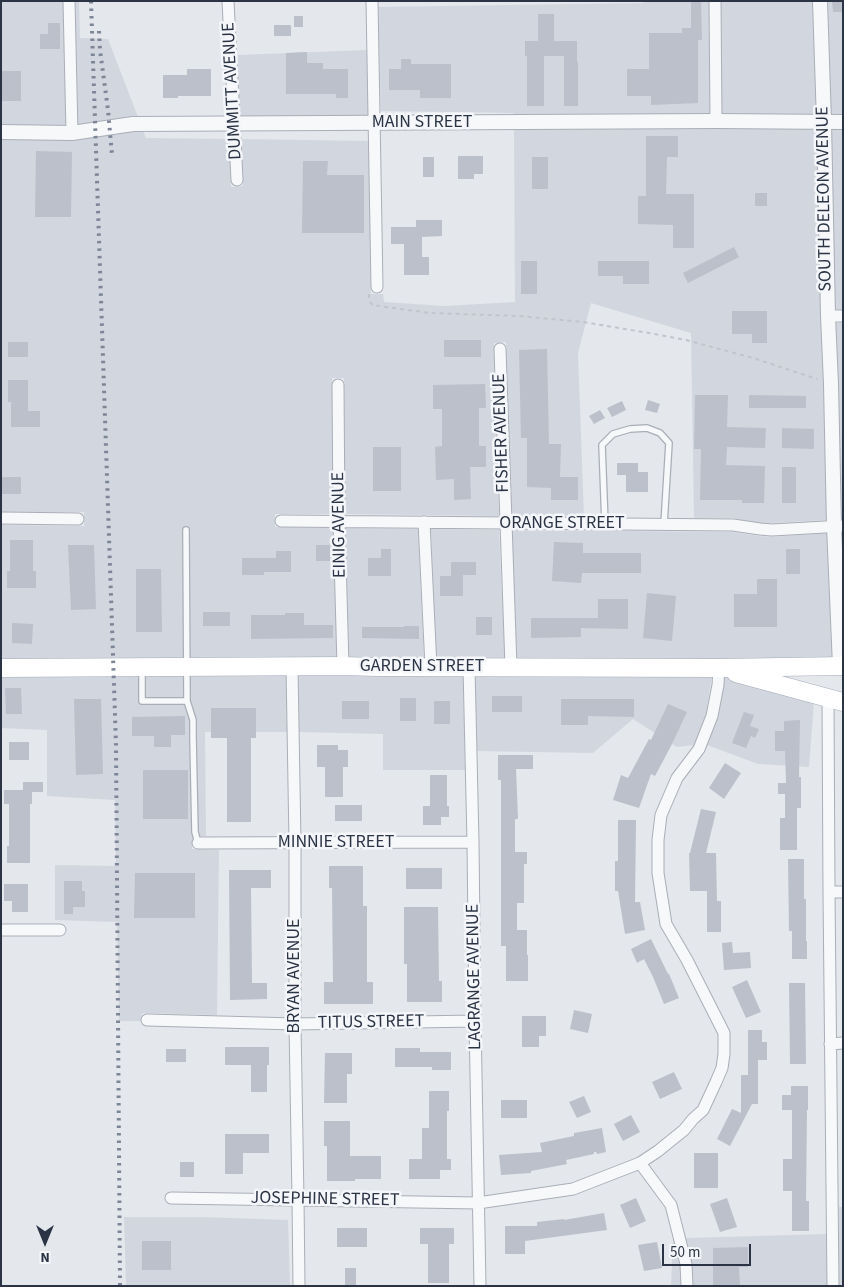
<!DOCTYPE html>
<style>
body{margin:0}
#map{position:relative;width:844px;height:1287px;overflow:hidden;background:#e4e7ec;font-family:"Source Sans 3",sans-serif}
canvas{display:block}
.frame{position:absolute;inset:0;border:2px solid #2b3445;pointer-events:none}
.north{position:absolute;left:20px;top:1217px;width:50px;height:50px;-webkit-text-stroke:4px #f4f6f9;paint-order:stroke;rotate:180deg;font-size:14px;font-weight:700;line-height:20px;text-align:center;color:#2b3445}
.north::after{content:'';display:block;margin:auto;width:18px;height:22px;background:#2b3445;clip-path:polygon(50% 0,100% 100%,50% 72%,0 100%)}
.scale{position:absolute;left:662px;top:1244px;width:89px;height:22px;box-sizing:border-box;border:2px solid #2b3445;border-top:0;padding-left:6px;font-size:15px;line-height:18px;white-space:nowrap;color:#2b3445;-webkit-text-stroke:4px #f4f6f9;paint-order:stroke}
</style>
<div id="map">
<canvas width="844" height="1287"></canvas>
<div class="frame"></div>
<div class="north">N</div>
<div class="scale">50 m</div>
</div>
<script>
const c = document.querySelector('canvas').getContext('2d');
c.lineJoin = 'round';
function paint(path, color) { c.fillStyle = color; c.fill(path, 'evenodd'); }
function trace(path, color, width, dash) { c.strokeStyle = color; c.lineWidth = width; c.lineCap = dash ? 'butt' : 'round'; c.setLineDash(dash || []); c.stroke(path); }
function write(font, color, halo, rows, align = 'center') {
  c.font = font + ' "Source Sans 3",sans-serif'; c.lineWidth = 5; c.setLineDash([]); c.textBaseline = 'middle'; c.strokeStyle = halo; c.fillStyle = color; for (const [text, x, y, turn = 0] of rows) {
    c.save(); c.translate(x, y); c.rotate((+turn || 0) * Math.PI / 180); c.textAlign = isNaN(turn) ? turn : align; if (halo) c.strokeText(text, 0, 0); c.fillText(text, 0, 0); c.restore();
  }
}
paint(new Path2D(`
 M1 1H63L66 126 1 125Z
 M75 1H79L80 38 108 39 138 117 78 125Z
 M644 1H709L710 114 514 116 513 113 381 111 378 7 643 3Z
 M721 1H814L818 115 722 114Z
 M826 1H843V115H830Z
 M367 50 369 116 240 117 237 55Z
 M710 128 818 129 828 520 772 523H760L733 518H694L691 333 591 303 578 353 584 517H511L506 342 494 343 499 516 345 514 344 378H332L333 514H275V527L333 528 337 659 1 661V525L84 526V512H1V139H78L134 131H143L146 138 229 139 231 187 243 186 241 139 369 141 371 294H383L384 302 444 306 515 302 514 129Z
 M830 129H843V310L834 309Z
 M834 323H843V519H840Z
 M345 528 418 529 424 660 349 659Z
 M431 529 499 530 505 660H436Z
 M511 530 733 532 759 536 772 537 828 533 833 659 517 660Z
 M286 673 287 732H205L206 836H193L192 849 219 850 217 1015 142 1013 141 1021H119L117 922 55 920V865L116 866 115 800 47 796V730L1 728V674Z
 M298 673 463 674 465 770H383V734L299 732Z
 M475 674 712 675 706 714 694 745 677 747 633 719 593 753 477 751Z
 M724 676 814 702 809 767 758 764 707 745 717 719 724 686Z
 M839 1207H843V1286H839Z
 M124 1217H201L288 1220 290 1286H126Z
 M827 1234V1286H693L692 1264 686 1238Z
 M673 1239 680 1266 681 1286H671Z`), '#d2d6de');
paint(new Path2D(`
 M691 1H701L702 40H698V103L651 105V96H627V69H649V33H682V28H691Z
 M832 1H843V12H833Z
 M538 14H554V41H577V62H578V106H564V56H544V106H527V56H525V41H538Z
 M294 16H303V27H294Z
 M48 23H60V49H40V34H48Z
 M274 25H291V36H274Z
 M307 52V63H323V69H348V98H336V94H286V53Z
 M401 59H411V64H451V98H420V90H389V69H401Z
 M187 69H211V96H178V98H163V75H187Z
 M1 71H21V101H1Z
 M646 136H678V157H667L666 194H694V248H673V225L638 224V196H646Z
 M36 151 72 152 71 217H35Z
 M458 156H483V174H474V179H458Z
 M423 157H434V177H423Z
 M532 157H548V189H532Z
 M303 161H328L327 175H364V233H302Z
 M755 193H767V206H755Z
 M416 220H442V236L422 237V257H429V275H404V244H391V227H416Z
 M734 247 739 257 688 283 683 273Z
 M521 261H537V294H521Z
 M598 261H649V284H623V276H598Z
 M732 311H767V343H752V334H732Z
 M444 340H481V357H444Z
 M8 342H28V357H8Z
 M547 349 549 444H561L560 477H578V500H551V488L527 487V438H521L519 350Z
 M8 380H28V411H40V427H11V402H8Z
 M485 384 486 408H479V446H486V467H470L471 499 454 500V479L436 480 435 447 442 446V409H433V385Z
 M695 395H728L727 427 766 428 765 448 727 447 726 465 765 466 764 503H742V500H700L701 449H694Z
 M749 395 806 396V408H749Z
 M648 400 660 404 657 413 645 410Z
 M622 401 626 410 612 417 607 408Z
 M600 410 605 418 594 424 589 416Z
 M782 428 814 429V449L782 448Z
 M373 447H401V491H373Z
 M617 463H638V472H648V492H626V475H617Z
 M782 467H796V503H782Z
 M1 477H21V494H1Z
 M10 540H33V571H36V588H7V571H10Z
 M554 542 583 543V553H641V573H582L581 583 552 581Z
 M68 545H94L96 609 71 610Z
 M316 545H330V561H316Z
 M381 549H391V576H368V558H381Z
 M786 549H800V574H786Z
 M276 551H291V572H264V575H242V558H276Z
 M451 562H476V575H463V596H440V576H451Z
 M136 569H161L162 632H136Z
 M757 579H777V627H734V594H757Z
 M647 593 676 596 672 641 643 638Z
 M598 599H628V629L581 628V637L531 638V618H598Z
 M203 612H230V626H203Z
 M285 613H304V625H333V638L251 639V615H285Z
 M476 617H492V635H476Z
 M12 623 33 624 32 644 12 643Z
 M404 626H419V639L362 638V627H404Z
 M5 688H21L22 714H6Z
 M492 696H522V712H492Z
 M400 698H416V721H400Z
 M74 699H101L103 774 76 775Z
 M561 699H634V717L588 716V725H561Z
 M342 701H369V719H342Z
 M434 701H450V724H434Z
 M668 704 687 712 671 746 655 776 651 774 639 808 613 800 621 775 628 778 649 739 651 740Z
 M211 708H256V738H251V822H227V738H211Z
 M744 712 754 715 750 726 759 729 755 738 751 736 746 748 732 743Z
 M185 716V735H171V747H154V736H132V717Z
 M800 720 799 777H801V808H797V850H780V818H785V794H778V783H786L785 751H775V731H784V721Z
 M9 742H29V760H9Z
 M317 745H338V750H348V767H343V797H325V767H317Z
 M498 755H533V769H516L518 819H515V852H527V864H524V903H517V930H527V955H528V981H506V946H501V780H498Z
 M725 763 741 773 724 799 709 788Z
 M143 770H188V819H143Z
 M430 775H447V806H449V817H441V825H423V806H430Z
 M23 782H43V792H32V804H30V863H7V846H9V804H4V790H23Z
 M335 805H362V821H335Z
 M701 809 716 812 706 853H716L717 901H721V932H707V891H690L689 853H690Z
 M618 820H636L635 902H640L645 930 625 934 618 891H615V861H618Z
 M788 859H804V899H806V941H807V959H792V931H789Z
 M329 866H363V906H367V982H373V1004H324V982H333L332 888H329Z
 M406 868H442V889H406Z
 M229 870H271V888H251L252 983H267V999L230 1000Z
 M135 873H195V918H134Z
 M64 881H82V891H85V907H73V914H64Z
 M4 884H28V912H12V901H4Z
 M404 907H438L439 981H442V1002H407V964H404Z
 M651 939 668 974H669L679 998 664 1004 653 977 644 959 637 963 631 949Z
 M732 942 733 953 750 952 751 968 724 970 722 943Z
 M747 980 761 1012 746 1018 732 987Z
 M789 983H805L806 1064H790Z
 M574 1010 592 1014 588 1033 570 1029Z
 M522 1016H546V1036H539V1047H522Z
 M748 1030H762V1042H767V1060H758V1104H752L730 1146 717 1139 732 1109 741 1113V1075H748Z
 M225 1047H269V1065H267V1092H251V1065H225Z
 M395 1048H420V1052H451V1070H432V1067H395Z
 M166 1049H186V1062H166Z
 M325 1053H352V1074H347V1103H324Z
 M674 1072 682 1089 660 1099 652 1082Z
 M791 1086H808V1110H807L806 1201H809V1231H792V1191H783V1159H792V1110H782V1095H791Z
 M429 1091H449V1111H447V1159H451V1170H440V1179H409V1159H422V1128H429Z
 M584 1096 591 1112 577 1118 569 1102Z
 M501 1100H527V1118H501Z
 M631 1115 640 1132 623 1141 614 1124Z
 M324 1121H350V1156H381V1179H355V1181H327V1146H324Z
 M602 1128 606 1152 597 1154 596 1152H594V1154L566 1160 567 1164 531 1171V1173L501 1175 499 1155 542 1152 540 1143 574 1136V1133Z
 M225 1134H269V1153H243V1174H225Z
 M694 1153H718V1188H694Z
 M180 1162H194V1177H180Z
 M636 1198 646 1221 630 1228 620 1205Z
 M727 1198 737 1227 720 1232 710 1204Z
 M604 1213 607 1230 525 1241V1254H505V1226H537V1222L564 1219V1220Z
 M337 1228H367V1247H337Z
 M420 1228H454V1244H449V1283H428V1244H420Z
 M142 1241H171V1270H142Z
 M657 1242 662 1268 644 1271 638 1245Z
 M748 1247V1267H739L740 1286H713V1248Z
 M345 1268H356V1286H345Z`), '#bbc0ca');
const service = new Path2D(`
 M605 524 602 445 613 434 630 429 647 428 660 433 669 443 664 524
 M186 530 187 701 193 720V738L195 832 198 843
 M142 669V701H187`);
const minor = new Path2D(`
 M69 1 72 133
 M228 1 237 180
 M372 1 377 287
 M715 1 716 121
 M828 316H843
 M500 349 511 667
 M338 385 339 521 343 666
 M1 518 78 519
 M281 521 733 525 760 529 772 530 843 526
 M424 522 431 667
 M292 667 295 843V1024L298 1199 299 1286
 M469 667 473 842 475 1021 480 1286
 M828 699 829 892 833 1286
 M198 843 473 842
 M829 892H843
 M1 930H60
 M147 1020 295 1024 475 1021
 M830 1044 843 1043
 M640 1163 671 1205 686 1264 687 1286
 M171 1198 478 1203 573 1189 640 1163 658 1151 684 1130 693 1119 703 1110 716 1082 722 1068 724 1054V1033L687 960 666 924 658 873V840L661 815 677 778 699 749 712 716 718 685 719 668`);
const tertiary = new Path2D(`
 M820 1 824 122 828 316 831 384 834 526 840 666
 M1 132 72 133 133 124 716 121 843 122`);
const primary = new Path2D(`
 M1 668 343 666 377 667 719 668 843 666
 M736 673 843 702`);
trace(service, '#a9aeb7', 8);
trace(minor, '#a9aeb7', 13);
trace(tertiary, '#a9aeb7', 16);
trace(primary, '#a3abb8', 19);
trace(new Path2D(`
 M369 294V299L372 305 430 313 519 316 583 322 649 333 686 340 753 358 817 379`), '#c2c5cb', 2, [4, 4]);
trace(service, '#f7f8fa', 5.5);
trace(minor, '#f7f8fa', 11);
trace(tertiary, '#f7f8fa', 14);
trace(primary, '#fff', 18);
trace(new Path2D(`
 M91 1 116 745 120 1286
 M99 31 100 50 108 110 112 155`), '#7d8696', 4, [2.5, 5]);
write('18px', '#2b3445', '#f4f6f9', [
 ["DUMMITT AVENUE",233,91,-93],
 ["MAIN STREET",422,123],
 ["SOUTH DELEON AVENUE",825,199,-91],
 ["FISHER AVENUE",502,433,-92],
 ["ORANGE STREET",562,524],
 ["EINIG AVENUE",340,525,-91],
 ["GARDEN STREET",422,667],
 ["MINNIE STREET",336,843],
 ["BRYAN AVENUE",295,976,-90],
 ["LAGRANGE AVENUE",475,977,-91],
 ["TITUS STREET",371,1023,-1],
 ["JOSEPHINE STREET",325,1200,1]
]);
</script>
